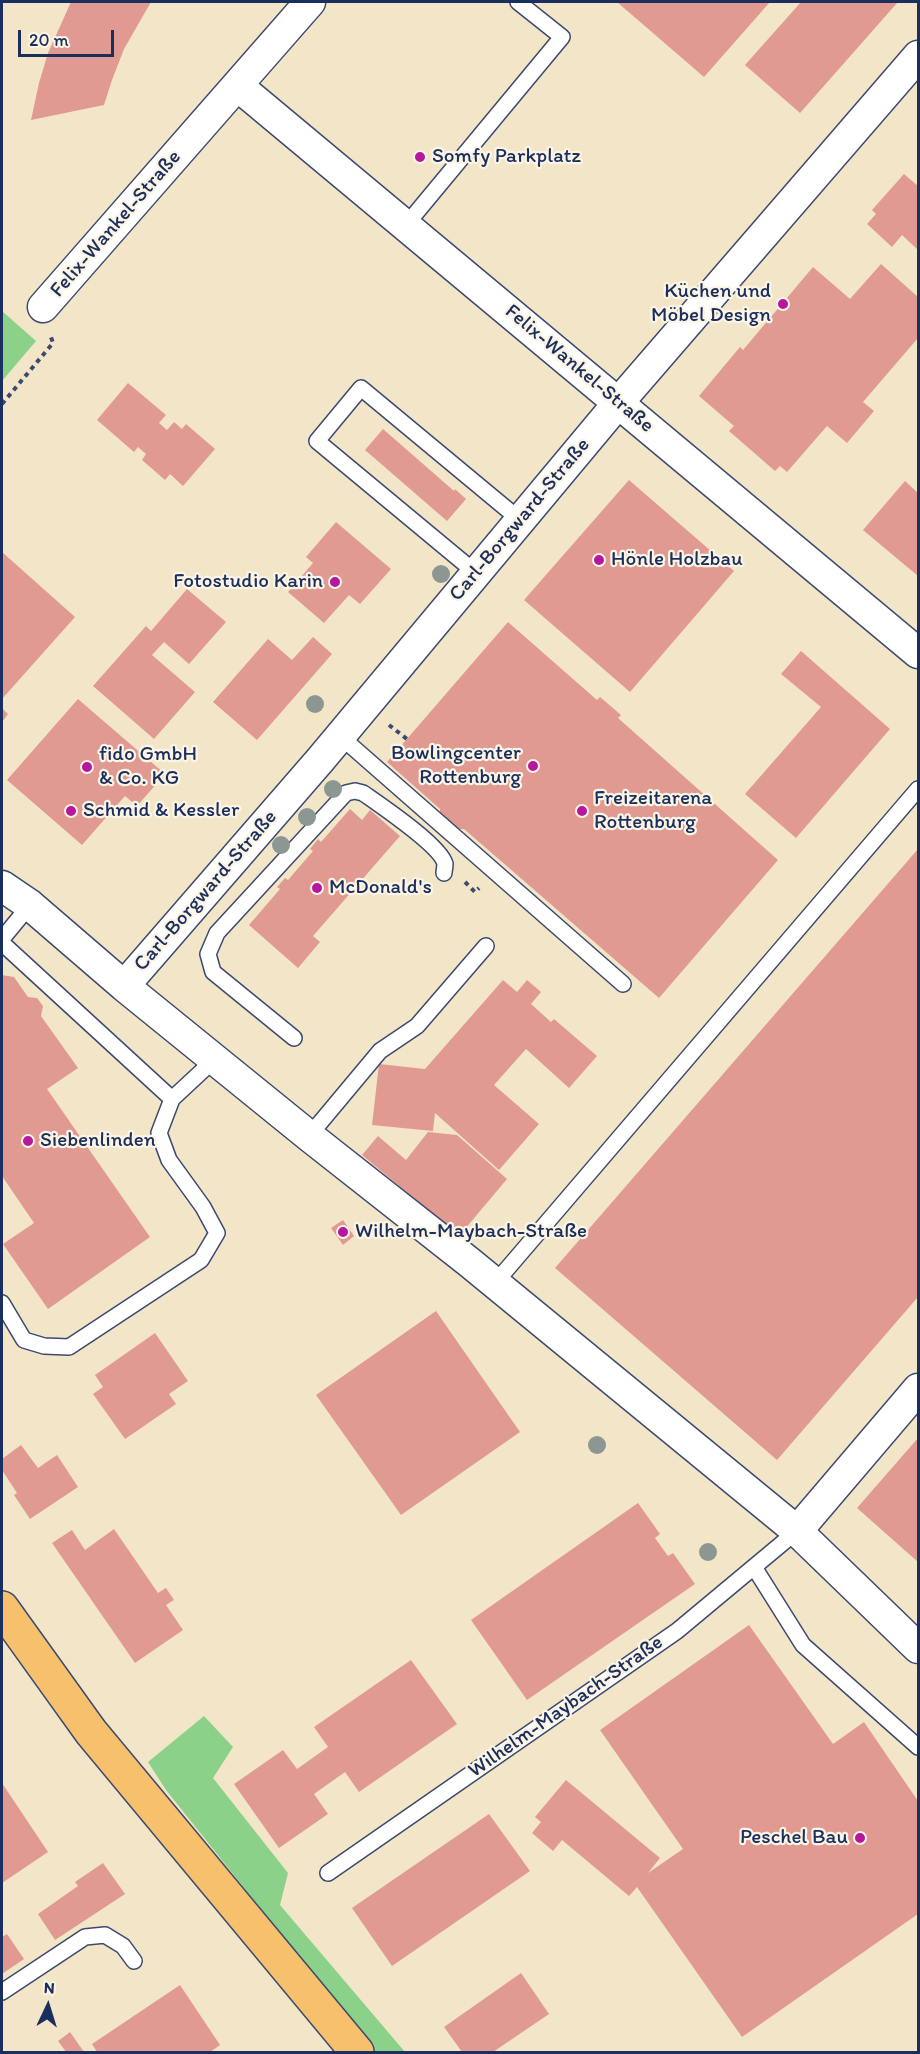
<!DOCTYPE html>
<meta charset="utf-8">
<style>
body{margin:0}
#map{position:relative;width:920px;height:2054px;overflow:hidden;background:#f3e5c8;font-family:Itim,sans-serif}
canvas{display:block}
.frame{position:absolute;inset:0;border:3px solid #1b2f5e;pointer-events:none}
.north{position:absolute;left:18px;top:1976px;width:60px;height:60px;-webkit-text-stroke:4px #fcf5e5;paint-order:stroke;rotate:4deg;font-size:16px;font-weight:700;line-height:24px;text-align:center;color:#1b2f5e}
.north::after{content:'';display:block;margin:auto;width:21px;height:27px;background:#1b2f5e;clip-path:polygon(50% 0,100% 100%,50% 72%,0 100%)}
.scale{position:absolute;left:18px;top:30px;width:96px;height:27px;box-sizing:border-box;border:3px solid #1b2f5e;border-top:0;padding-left:8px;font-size:18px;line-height:21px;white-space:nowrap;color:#1b2f5e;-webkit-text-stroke:4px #fcf5e5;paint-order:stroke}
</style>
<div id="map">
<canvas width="920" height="2054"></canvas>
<div class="frame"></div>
<div class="north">N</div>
<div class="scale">20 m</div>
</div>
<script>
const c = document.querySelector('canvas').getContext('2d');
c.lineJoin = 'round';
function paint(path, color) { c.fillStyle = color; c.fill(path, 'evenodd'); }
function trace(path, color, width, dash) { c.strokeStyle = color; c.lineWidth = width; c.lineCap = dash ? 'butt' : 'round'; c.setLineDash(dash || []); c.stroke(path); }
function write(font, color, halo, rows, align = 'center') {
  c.font = font + ' Itim,sans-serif'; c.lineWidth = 4.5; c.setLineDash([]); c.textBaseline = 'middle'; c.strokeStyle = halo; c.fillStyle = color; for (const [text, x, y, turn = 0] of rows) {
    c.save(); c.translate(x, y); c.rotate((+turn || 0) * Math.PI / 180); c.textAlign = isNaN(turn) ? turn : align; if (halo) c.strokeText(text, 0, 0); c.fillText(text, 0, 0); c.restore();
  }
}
paint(new Path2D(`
 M2 311 36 341 2 381Z
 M204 1716 233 1747 213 1778 288 1873 280 1905 405 2052H375L166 1790 148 1762Z`), '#8cd18a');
paint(new Path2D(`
 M71 2H151L124 49 112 80 104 105 31 120 39 83 48 53Z
 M617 2H770L704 77Z
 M801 2H898L800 113 745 65Z
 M904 174 918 186V250L902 235 892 247 867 224 876 214 872 210Z
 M881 264 918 297V338L863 402 874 411 847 443 827 426 787 472 780 466 775 471 729 431 734 426 699 396 740 347 743 350 813 267 850 299Z
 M128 383 166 415 159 423 167 430 174 422 182 429 186 424 215 449 183 486 170 474 165 480 142 460 146 454 138 447 134 452 97 420Z
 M383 429 454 491 455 489 466 499 447 521 365 450Z
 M629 480 734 571 630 692 524 600Z
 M905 481 918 493V576L863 530Z
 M336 522 391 569 360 604 349 595 324 623 288 592 313 563 306 557Z
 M2 552 75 617 2 699Z
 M187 589 226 622 189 664 164 642 152 655 195 692 154 739 93 686 146 626 151 631Z
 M508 622 597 700 600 697 621 715 618 718 778 860 659 998 464 829H458L440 814V809L387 762Z
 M313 637 332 654 257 740 213 702 268 639 292 660Z
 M801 651 890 729 796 838 745 794 821 707 781 674Z
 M78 699 165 774 137 806 125 796 82 845 7 780Z
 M2 708 8 714 2 722Z
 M350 809 362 820 370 810 400 836 313 936 320 942 298 968 249 925 280 889 277 887 285 878 288 880 313 851 310 849 318 839 321 842Z
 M918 849V1297L777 1460 555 1268Z
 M2 975 14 977 28 997 37 998 43 1006 41 1016 78 1068 47 1089 150 1237 48 1309 3 1244 34 1223 2 1176Z
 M503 980 517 992 527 980 541 992 531 1004 551 1022 554 1019 597 1056 569 1088 526 1049 494 1085 539 1124 499 1170 435 1113 433 1131 372 1125 379 1064 425 1069Z
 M428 1132 457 1135 507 1179 459 1236 362 1155 378 1136 406 1160Z
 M343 1220 354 1236 343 1245 331 1228Z
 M436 1311 520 1432 401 1515 316 1395Z
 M155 1333 188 1381 169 1394 176 1404 125 1439 93 1394 103 1387 95 1375Z
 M918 1438V1562L857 1508Z
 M21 1445 38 1468 57 1455 78 1487 30 1519 14 1495 17 1493 2 1470V1459Z
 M638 1503 660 1534 655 1538 668 1556 673 1553 695 1584 527 1700 471 1620Z
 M114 1529 158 1593 166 1588 174 1600 166 1605 183 1630 135 1663 52 1543 72 1530 85 1550Z
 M749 1625 833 1744 864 1722 918 1801V1914L742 2037 637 1887 629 1896 562 1840 553 1851 532 1833 541 1822 535 1817 566 1780 660 1858 648 1873 683 1849 600 1730Z
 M411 1660 457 1724 359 1792 345 1772 314 1794 328 1814 279 1848 234 1784 283 1750 297 1769 328 1747 314 1727Z
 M2 1783 48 1852 2 1883Z
 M489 1814 530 1871 392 1966 352 1908Z
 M103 1863 125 1894 55 1940 38 1914 78 1886 75 1882Z
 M7 1934 24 1959 2 1974V1937Z
 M521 1973 549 2014 493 2052H462L444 2027Z
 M180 1985 220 2045 210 2052H97L92 2044Z
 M70 2032 84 2052H66L58 2041Z`), '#e19a92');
const lane = new Path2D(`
 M406 225 562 37 518 2
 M476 573 317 441 361 388 520 520
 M340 736 623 984
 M2 939 30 905
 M2 943 172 1099
 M294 1038 213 972 208 954 217 933 346 793 355 791 363 793C380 805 441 846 445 864 445 867 444 871 444 873
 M309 1136 380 1051 417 1026 486 946
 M495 1283 918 789
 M2 1303 24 1340 44 1346 69 1347 201 1260 217 1233 203 1207 169 1160 159 1133 172 1099 215 1059
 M754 1567 803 1645 918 1747
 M328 1873 677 1631 797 1531
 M2 1992 85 1937 105 1935 123 1946 134 1961`);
const street = new Path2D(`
 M238 86 918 653
 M43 307 310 2
 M2 886 30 905 124 986 309 1136 469 1262 797 1531 918 1648
 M124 986 321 759 619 402 918 56
 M797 1531 918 1389`);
const primary = new Path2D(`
 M2 1608 91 1732 357 2052`);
trace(lane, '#3b4a6e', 18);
trace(street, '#3b4a6e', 33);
trace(primary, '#3b4a6e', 36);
trace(new Path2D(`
 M2 404 53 343 51 337
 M389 725 407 739
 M465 882 475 892 479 888`), '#3b4a6e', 4, [4.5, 4.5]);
trace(lane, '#fff', 15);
trace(street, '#fff', 30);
trace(primary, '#f7c06c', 33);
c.fillStyle = '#8c9794';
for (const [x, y] of [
 [441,574],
 [315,704],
 [333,789],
 [307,817],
 [281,845],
 [597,1445],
 [708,1552]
]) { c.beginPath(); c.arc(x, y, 9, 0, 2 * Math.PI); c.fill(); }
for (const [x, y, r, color] of [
 [420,157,6,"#b5179e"],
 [783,304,6,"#b5179e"],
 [599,560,6,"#b5179e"],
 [335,582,6,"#b5179e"],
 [533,766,6,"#b5179e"],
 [87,767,6,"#b5179e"],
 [71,811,6,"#b5179e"],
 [582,811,6,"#b5179e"],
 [317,888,6,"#b5179e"],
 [28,1141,6,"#b5179e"],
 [343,1232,6,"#b5179e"],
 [860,1838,6,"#b5179e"]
]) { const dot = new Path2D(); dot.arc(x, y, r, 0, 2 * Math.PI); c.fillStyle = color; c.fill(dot); trace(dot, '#fcf5e5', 2); }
write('21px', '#1b2f5e', '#fcf5e5', [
 ["Somfy Parkplatz",432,157],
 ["Küchen und",771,292,"right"],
 ["Möbel Design",771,316,"right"],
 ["Hönle Holzbau",611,560],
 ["Fotostudio Karin",323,582,"right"],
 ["Bowlingcenter",521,754,"right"],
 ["Rottenburg",521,778,"right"],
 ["fido GmbH",99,755],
 ["& Co. KG",99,779],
 ["Freizeitarena",594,799],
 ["Rottenburg",594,823],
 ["Schmid & Kessler",83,811],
 ["McDonald's",329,888],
 ["Siebenlinden",40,1141],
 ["Wilhelm-Maybach-Straße",355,1232],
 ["Peschel Bau",848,1838,"right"]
], 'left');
write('21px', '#1b2f5e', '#fcf5e5', [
 ["Felix-Wankel-Straße",116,224,-49],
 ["Felix-Wankel-Straße",579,369,40],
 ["Carl-Borgward-Straße",520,520,-50],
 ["Carl-Borgward-Straße",206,891,-49],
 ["Wilhelm-Maybach-Straße",566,1707,-35]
]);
</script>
